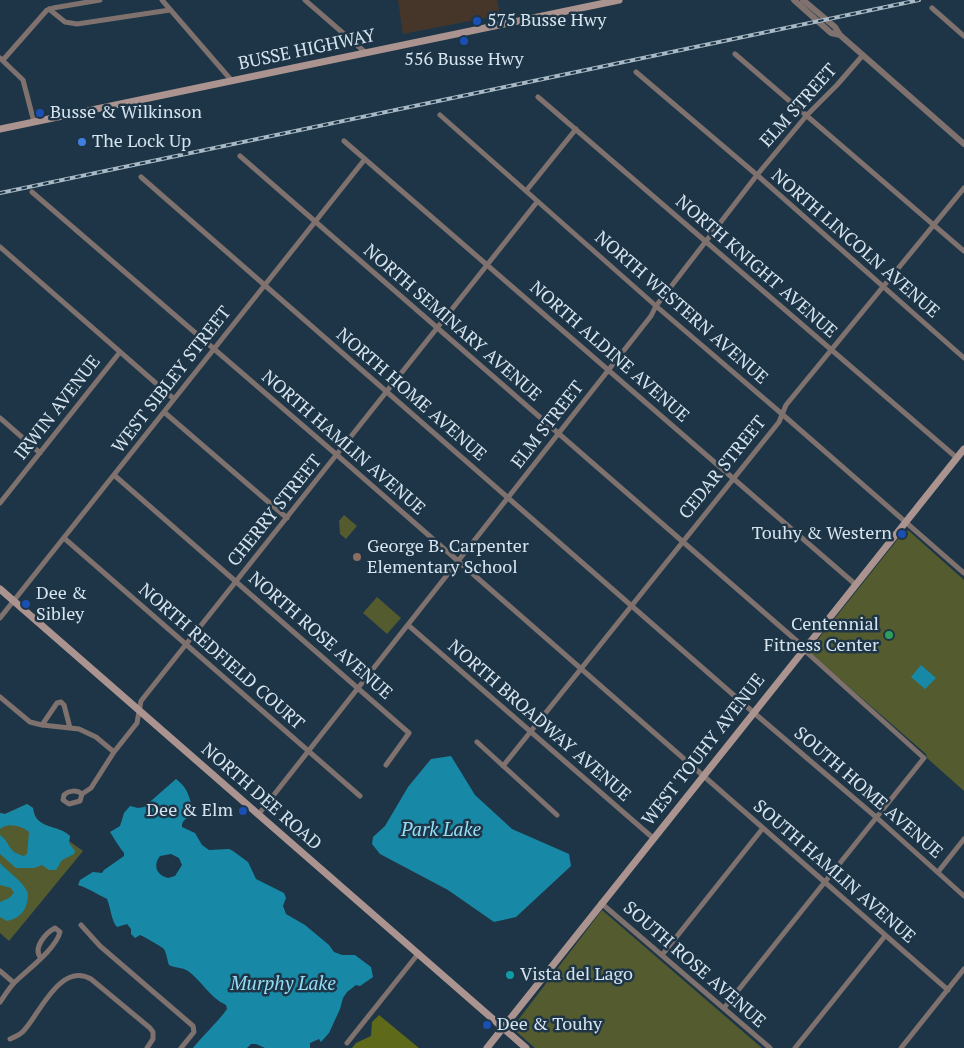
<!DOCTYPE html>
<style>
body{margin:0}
canvas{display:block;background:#1d3546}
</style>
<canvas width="964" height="1048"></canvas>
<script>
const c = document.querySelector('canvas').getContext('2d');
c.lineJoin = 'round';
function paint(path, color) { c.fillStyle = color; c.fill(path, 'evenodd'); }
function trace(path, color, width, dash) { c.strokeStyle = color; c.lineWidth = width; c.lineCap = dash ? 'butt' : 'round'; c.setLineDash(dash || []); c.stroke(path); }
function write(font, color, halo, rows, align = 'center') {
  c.font = font + ' "PT Serif",serif'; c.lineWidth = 5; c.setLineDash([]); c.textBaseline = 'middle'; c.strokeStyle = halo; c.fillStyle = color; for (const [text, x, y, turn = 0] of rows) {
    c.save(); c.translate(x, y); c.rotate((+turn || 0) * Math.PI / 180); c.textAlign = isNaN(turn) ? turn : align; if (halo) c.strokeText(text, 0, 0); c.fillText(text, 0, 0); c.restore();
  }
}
paint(new Path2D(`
 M398 0H497L500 15 403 34Z`), '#46362a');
paint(new Path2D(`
 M344 515 357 526 346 539 340 534 339 521Z
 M905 530 909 531 964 580V791L927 758 926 754 811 654 812 647Z
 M377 597 401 618 387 634 363 613Z
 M27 804 33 808C35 830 58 824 70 836L69 841 83 851 9 941 0 933V813L5 814Z
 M602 910 762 1048H535L512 1028Z`), '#535b2f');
paint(new Path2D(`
 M379 1015 419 1048H352L356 1043 371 1036 372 1022Z`), '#5e6919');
paint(new Path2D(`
 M921 665 936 678 925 689 911 677Z
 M451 756 475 795 512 829 569 854 571 866 516 917 494 922 448 890 380 854 372 844 373 837 385 826 408 787 431 759Z
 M176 779C190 790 188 797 194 811 190 818 181 819 182 827L195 833 202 845 209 850 229 849 233 851 248 862 256 879 284 893 286 898 283 906 286 914 305 925 329 945 334 952 342 955H355L371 967 373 977 360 986 356 985 347 992 343 998 340 1009 329 1033 321 1042 319 1039 310 1043V1048H265L256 1044H251L247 1048H193C203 1035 217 1023 227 1009L226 1005C209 997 202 981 188 971 182 967 175 968 169 965 167 960 167 954 164 949 162 947 143 936 140 935L135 938 131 934V929L127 924 117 927C111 920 111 908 107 899 97 894 88 888 78 885L80 880 93 872 102 873 104 870 124 856V853C119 847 115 840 110 832L120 826 124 813 130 806 138 808 144 807ZM171 854 179 858 182 865 175 876 168 878C156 875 153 865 160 856Z
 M27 804 33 808C35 830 58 824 70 836L69 843 75 851 74 854 62 860 56 870H49L42 865 34 868H16L0 854V835C12 844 6 851 24 856L27 854 29 832C22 826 8 822 0 829V813L5 814Z
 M0 863C9 873 22 880 28 893 28 908 22 918 7 921L0 917V902L9 898 14 893 11 888 0 885Z`), '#1789a6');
trace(new Path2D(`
 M162 0 232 81
 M305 0 366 53
 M932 8 964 36
 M49 9 65 22 77 24 170 10
 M735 54 964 251
 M0 58 23 80 34 122
 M3 60 47 10 53 8 100 0
 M636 72 757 175 964 358
 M538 97 957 458
 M440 115 656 306 782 414 964 573
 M344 141 855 584
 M240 156 798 642 803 649 924 758 724 1008
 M141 177 753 712 876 817 964 896
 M526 191 576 129
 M32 192 337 455 948 990
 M0 247 174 399
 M164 412 287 518
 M0 418 40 453
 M114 475 409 733 386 765
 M0 503 120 352
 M64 538 360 796
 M0 618 365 159
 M408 625 653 838
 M0 697 30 722 42 725 79 729 96 737 114 752
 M42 725 57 703 61 702 64 705 70 728
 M477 742 557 815
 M503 766 779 422 786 405 964 188
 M82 794C77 790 69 790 64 795L63 800 69 804 80 801 82 794 91 788 114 752 137 723 141 701 537 202
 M258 815 651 316 656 306 757 175 807 115 837 85 863 55
 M938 872 964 839
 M601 903 770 1048
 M81 925 100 946 193 1026 194 1032 181 1048
 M662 955 763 828
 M0 971 14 983
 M0 1002C5 995 9 988 15 982 27 970 56 949 60 932L55 928C46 933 32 948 41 958
 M10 1039C17 1036 22 1034 26 1028 40 1012 61 962 91 979L150 1028 153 1032V1039L147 1048
 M347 1043 418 954
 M795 1048 885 936
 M901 1048 964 969`), '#7f716e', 5);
trace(new Path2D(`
 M794 0 831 33 840 35
 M803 0 835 27 840 35 964 144`), '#7f716e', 6);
trace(new Path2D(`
 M0 129 619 0
 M0 589 526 1048
 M487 1048 964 449`), '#ab948f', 7);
const rail = new Path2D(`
 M0 193 919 0`);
trace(rail, '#a8b9c5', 4);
trace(rail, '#1d3546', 2, [5.5]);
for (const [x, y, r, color] of [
 [477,21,5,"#1a4fb4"],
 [464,41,5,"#1a4fb4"],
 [40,113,5,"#1a4fb4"],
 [82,142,5,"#3f7fe0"],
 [902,534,5,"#1a4fb4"],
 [357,557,5,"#8d6e63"],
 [26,604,5,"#1a4fb4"],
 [889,635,5,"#2e9e5b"],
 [243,811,5,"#1a4fb4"],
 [510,975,5,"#0f9aa8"],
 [487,1025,5,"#1a4fb4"]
]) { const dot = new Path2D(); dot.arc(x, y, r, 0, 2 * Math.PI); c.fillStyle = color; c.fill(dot); trace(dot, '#1d3546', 2); }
write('18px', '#d6e4ef', '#1d3546', [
 ["575 Busse Hwy",487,21],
 ["556 Busse Hwy",464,60,"center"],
 ["Busse & Wilkinson",50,113],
 ["The Lock Up",92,142],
 ["Touhy & Western",892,534,"right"],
 ["George B. Carpenter",367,547],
 ["Elementary School",367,568],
 ["Dee &",36,594],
 ["Sibley",36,615],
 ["Centennial",879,625,"right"],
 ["Fitness Center",879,646,"right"],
 ["Dee & Elm",233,811,"right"],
 ["Vista del Lago",520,975],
 ["Dee & Touhy",497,1025]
], 'left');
write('18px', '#d6e4ef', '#1d3546', [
 ["BUSSE HIGHWAY",307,50,-12],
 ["ELM STREET",799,106,-48],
 ["NORTH LINCOLN AVENUE",855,244,41],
 ["NORTH KNIGHT AVENUE",756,267,41],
 ["NORTH WESTERN AVENUE",681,308,41],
 ["NORTH SEMINARY AVENUE",452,323,41],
 ["NORTH ALDINE AVENUE",609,352,41],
 ["WEST SIBLEY STREET",172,380,-52],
 ["NORTH HOME AVENUE",411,395,41],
 ["IRWIN AVENUE",58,408,-52],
 ["ELM STREET",548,425,-52],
 ["NORTH HAMLIN AVENUE",343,443,41],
 ["CEDAR STREET",723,468,-51],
 ["CHERRY STREET",275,511,-51],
 ["NORTH ROSE AVENUE",320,636,41],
 ["NORTH REDFIELD COURT",221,657,41],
 ["NORTH BROADWAY AVENUE",539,721,41],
 ["WEST TOUHY AVENUE",704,750,-52],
 ["SOUTH HOME AVENUE",868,793,41],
 ["NORTH DEE ROAD",261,797,41],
 ["SOUTH HAMLIN AVENUE",834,872,41],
 ["SOUTH ROSE AVENUE",694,965,41]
]);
write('italic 19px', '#94ddf5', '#1d3546', [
 ["Park Lake",441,831],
 ["Murphy Lake",283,985]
]);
</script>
